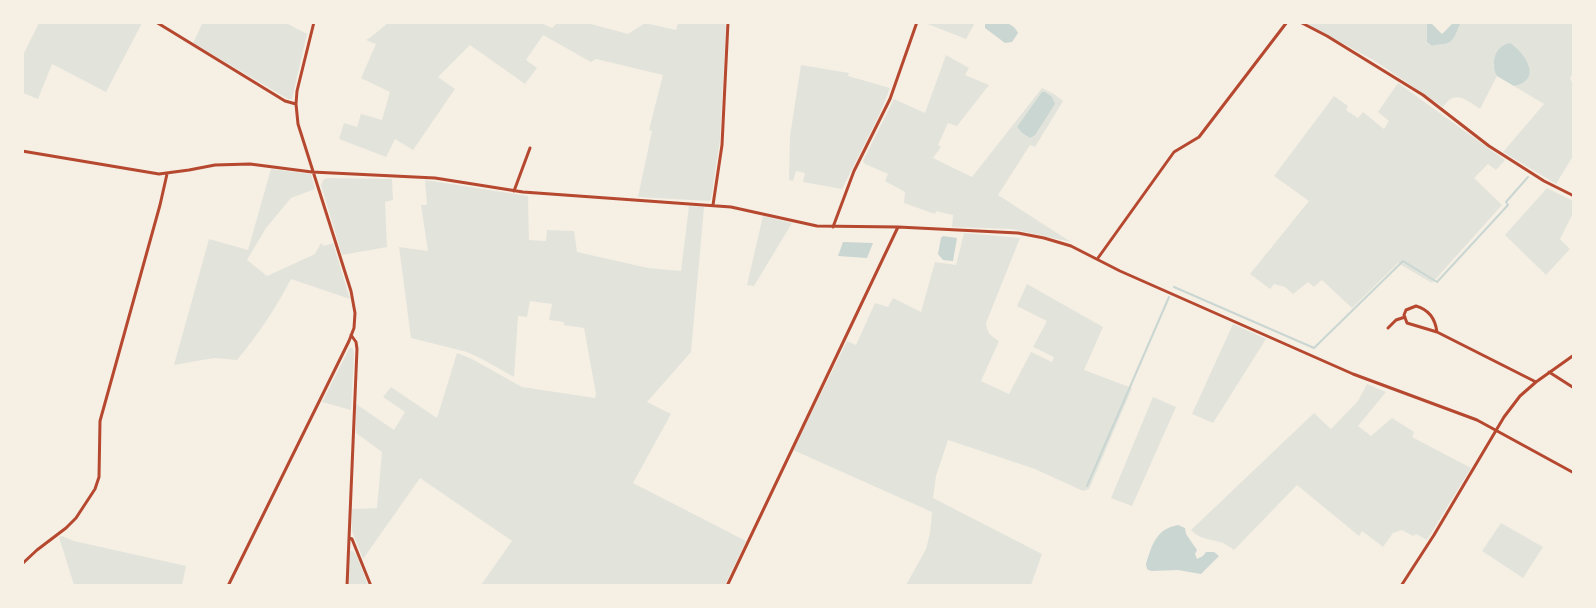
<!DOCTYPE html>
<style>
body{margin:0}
#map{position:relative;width:1596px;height:608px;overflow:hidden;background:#f6efe4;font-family:"Archivo Narrow",sans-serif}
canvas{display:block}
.frame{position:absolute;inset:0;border:24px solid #f6efe4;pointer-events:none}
</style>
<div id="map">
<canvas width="1596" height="608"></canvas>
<div class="frame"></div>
</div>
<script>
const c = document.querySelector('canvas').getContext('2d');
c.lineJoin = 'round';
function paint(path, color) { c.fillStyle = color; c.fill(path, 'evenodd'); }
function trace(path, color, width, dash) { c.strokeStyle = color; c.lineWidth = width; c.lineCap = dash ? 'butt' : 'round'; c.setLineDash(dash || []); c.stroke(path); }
paint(new Path2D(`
 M203 22 286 23 307 34 292 99H288L193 43Z
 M539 22 552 28 557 23 591 22V24L628 34 645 23 676 30 678 23H724L726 26 720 140 711 199 709 201 638 197 652 131 649 130 663 75 596 59 591 62 543 35 526 60 537 68 525 84 470 45 438 77 455 89 413 150 395 139 386 157 339 139 344 123 357 127 361 114 382 120 390 92 361 78 376 44 366 40 371 37 388 23Z
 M1308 22 1427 23V42L1432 46 1448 43 1455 36 1461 23H1573V74L1570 78 1573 84V156L1556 184 1503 152 1544 104 1514 86 1519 85 1493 64 1497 76 1480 109C1466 100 1455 89 1443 107L1375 61 1307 24Z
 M39 23V22L142 23 106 92 52 64 38 99 23 93V55Z
 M925 23H975L966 39Z
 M946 55 969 68 965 75 989 85 957 126 948 123 938 145 941 147 933 158 972 177 1042 88 1054 94 1063 101 1035 147 1030 145 998 195 1071 242 1012 229 952 227 953 215 936 211 935 214 904 203 905 192 885 181 888 174 865 164 863 161 894 99 925 113ZM1045 92 1030 138 1022 133 1017 127 1042 93Z
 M801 65 849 73 848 76 890 88 880 113 842 189 803 182 805 173 796 171 793 181 789 180 790 136Z
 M1398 83 1505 160 1496 170 1488 164 1474 178 1502 205 1432 283 1398 263 1352 308 1322 280 1314 287 1308 282 1293 294 1285 287 1274 284 1270 289 1250 274 1309 201 1274 176 1334 96 1348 106 1346 110 1358 118 1363 112 1384 129 1389 121 1378 112Z
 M271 169 311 174 315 189 291 198 266 228 247 260 267 276 315 254 321 243 324 246 333 243 350 299 291 279C275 309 259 334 237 360L214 358 174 365 209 239 248 250Z
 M328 178 392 179 393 200 385 202 387 247 342 255 321 185 324 179Z
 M425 180 528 196 529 240 546 241 547 230 574 231 577 252 648 268 681 271 689 206 704 207 691 352 647 402 671 414 633 483 746 541 725 585H481L512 541 420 478 363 559 352 531V509L377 508 382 452 356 433V404L394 430 405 412 383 397 391 387 437 418 457 353 472 359 522 387 595 398 596 394 584 328 564 325V322L549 320 552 304 530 301 527 317 518 316 514 377 482 359 467 352 411 338 399 247 428 251 421 205H427Z
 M1547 188 1573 201V213L1560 239 1570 249 1546 275 1505 235Z
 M763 216 792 223 754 286 747 285Z
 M964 233 1020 238 986 323C987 333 991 336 999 341L981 381 1009 394 1031 352 1052 362 1054 357 1033 347 1047 321 1017 306 1027 284 1103 327 1084 370 1132 388 1089 489 1083 491 1035 469 948 440 936 476 933 498 1042 554 1031 585H906L926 549 930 533 932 512 793 450 847 341 856 345 875 303 888 307 893 298 921 312 935 262 956 265Z
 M1233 324 1266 339 1213 423 1192 414Z
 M350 347 353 349 354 354 351 410 322 402Z
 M1367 384 1386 392 1358 426 1371 436 1392 418 1414 432 1412 437 1471 468 1427 540 1416 534 1413 536 1402 530 1393 533 1383 547 1362 531 1359 536 1297 485 1234 550C1231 548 1227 545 1223 543 1212 539 1200 540 1191 530L1314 413 1331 429 1358 401Z
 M1153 397 1176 407 1132 506 1111 498Z
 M1501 523 1543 547 1523 578 1482 551Z
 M62 536 74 541 186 566 182 585H74L59 537Z
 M350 551H353L356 554 368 585 348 586Z`), '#e2e4dc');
paint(new Path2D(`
 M985 23C998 22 1012 20 1018 33L1012 42 1005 43 985 28Z
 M1427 23H1431L1442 34 1453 23H1461C1457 29 1456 39 1448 43 1443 45 1437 44 1432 46L1427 42Z
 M1510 43C1526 54 1543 80 1514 86L1497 76C1490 63 1495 46 1510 43Z
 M1042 92H1045L1052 97 1055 104 1035 135 1030 138 1022 133 1017 127Z
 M943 236 957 238 953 261 943 260 938 254 941 238Z
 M843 242 873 243 867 258 838 256Z
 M1178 525 1185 528 1186 534 1197 550 1195 554 1197 559 1203 556 1206 552H1214L1219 556 1201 574 1178 570 1151 571 1147 569 1146 564C1152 545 1156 529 1178 525Z`), '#c9d6d2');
trace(new Path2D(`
 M1174 287 1314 348 1403 261 1437 282 1508 205 1506 202 1528 177
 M1087 486 1169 297`), '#c9d6d2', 2);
trace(new Path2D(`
 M156 22 285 101 296 104
 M1300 22 1327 36 1423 95 1489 146 1544 181 1574 196
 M22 151 159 174 189 170 215 165 250 164 312 172 435 178 523 192 731 207 817 226 898 227 1018 233 1044 238 1071 246 1120 271 1353 374 1477 420 1574 473
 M514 191 530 148
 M713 205 722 145 728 22
 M833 227 854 171 890 99 917 22
 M1098 258 1174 152 1199 137 1287 22
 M1388 328 1396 320 1405 317
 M1437 332C1435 318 1429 310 1416 306L1406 310 1404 315 1407 323 1437 332 1536 382
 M1549 372 1574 388
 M349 538 352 539 371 586
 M22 564 37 550 66 528 76 518 95 489 99 477 100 421 160 205 167 174
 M228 586 349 341 354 328 355 313 351 291 298 124 296 104 297 91 314 22
 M347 586 357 349 356 342 351 335
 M727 586 898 227
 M1401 586 1434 535 1504 417 1520 396 1536 382 1574 355`), '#b5482f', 3);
</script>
